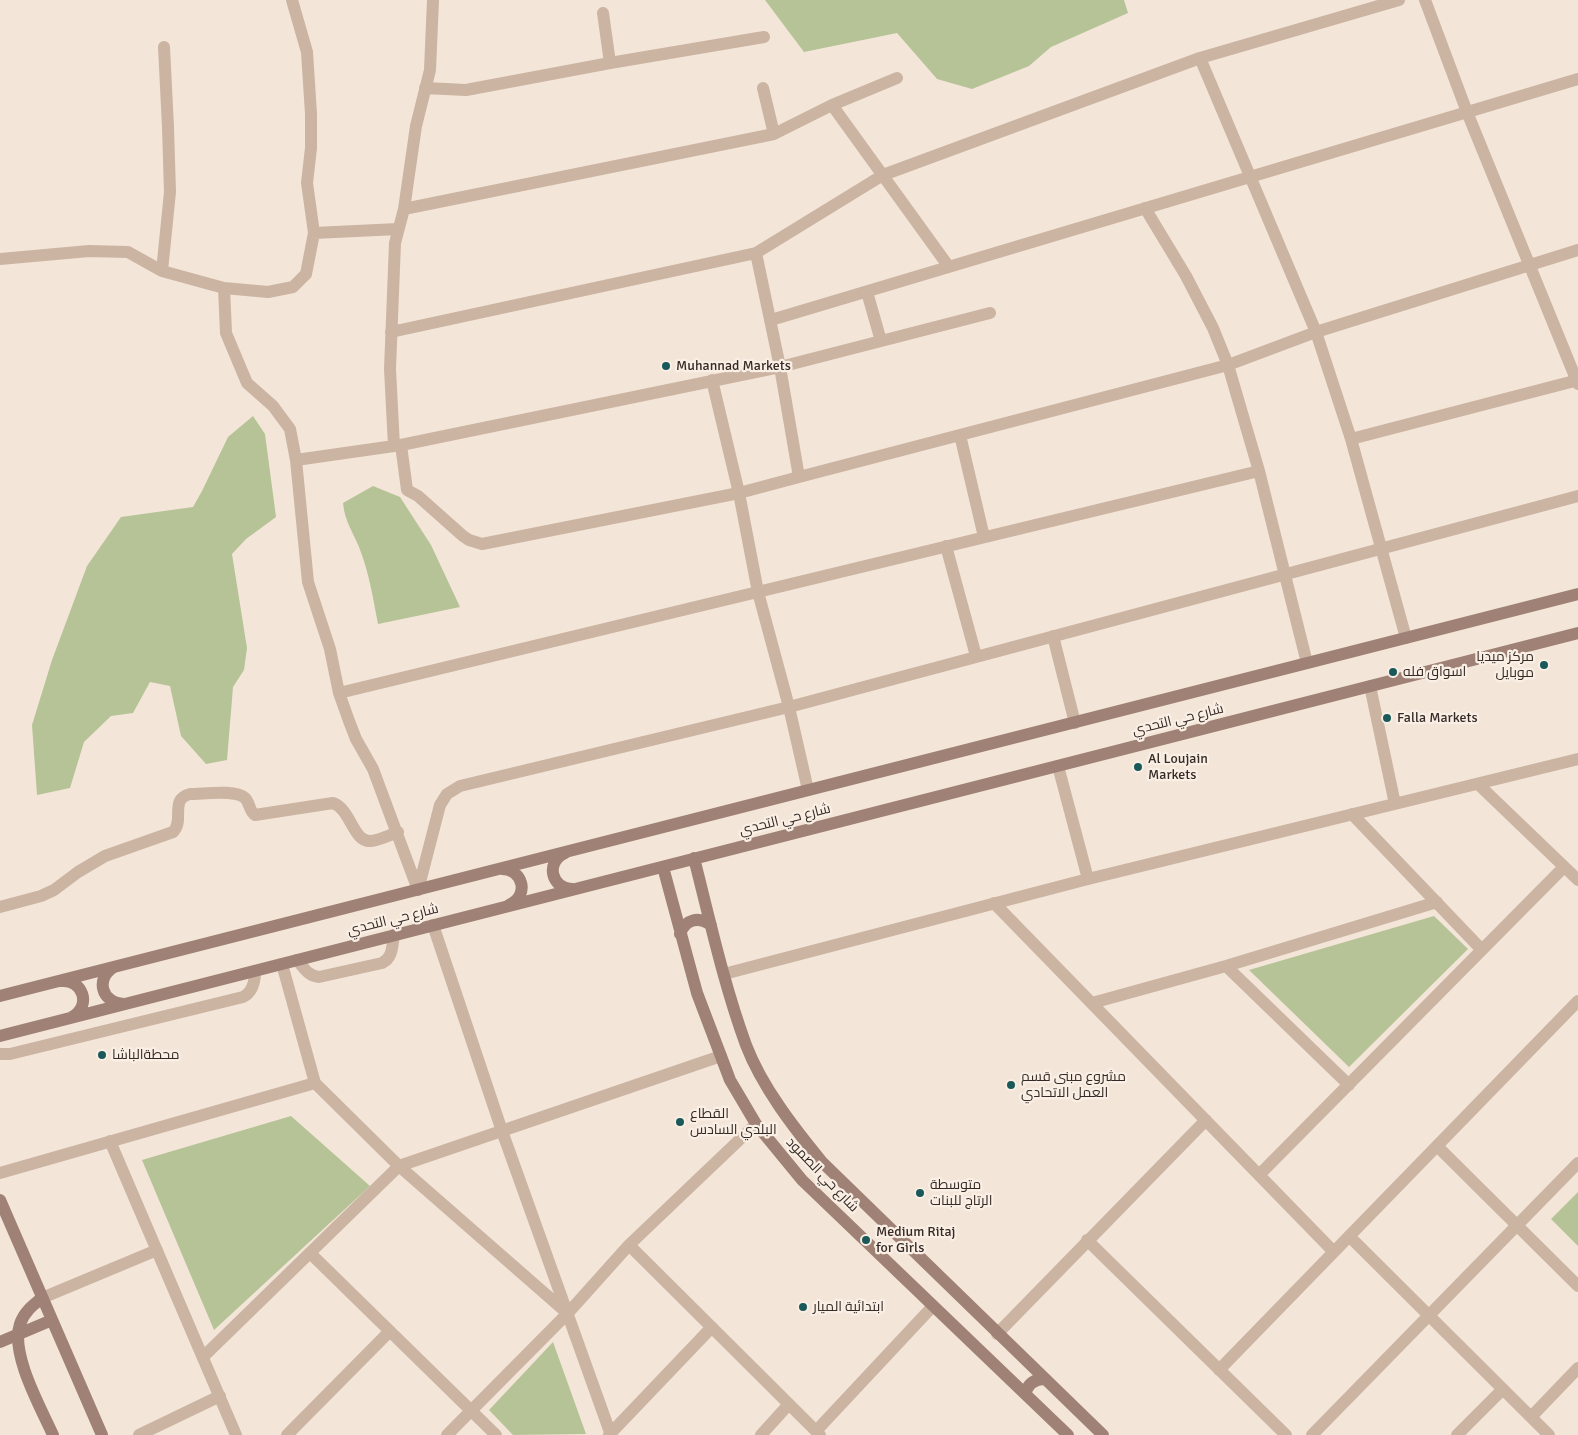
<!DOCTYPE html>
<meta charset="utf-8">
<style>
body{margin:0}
canvas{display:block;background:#f3e5d8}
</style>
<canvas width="1578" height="1435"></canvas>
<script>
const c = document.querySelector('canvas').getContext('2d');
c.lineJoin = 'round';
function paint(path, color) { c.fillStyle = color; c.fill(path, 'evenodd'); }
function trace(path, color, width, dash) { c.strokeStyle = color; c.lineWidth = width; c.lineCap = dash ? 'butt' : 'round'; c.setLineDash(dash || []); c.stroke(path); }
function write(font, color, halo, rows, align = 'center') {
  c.font = font + ' Signika,Cairo,sans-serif'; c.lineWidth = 4.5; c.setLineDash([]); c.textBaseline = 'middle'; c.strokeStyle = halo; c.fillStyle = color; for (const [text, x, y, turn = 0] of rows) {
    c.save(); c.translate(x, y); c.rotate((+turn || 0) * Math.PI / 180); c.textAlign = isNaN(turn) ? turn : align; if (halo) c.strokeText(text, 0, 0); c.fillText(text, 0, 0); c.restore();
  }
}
paint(new Path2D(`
 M765 0H1124L1128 13 1051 47 1029 66 972 89 937 79 897 33 804 52Z
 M253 416 265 434 276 517 246 539 232 554 247 648 244 670 233 687 227 760 206 764 181 736 170 686 150 682 133 713 111 716 84 742 70 788 37 795 32 725 52 660 87 566 121 517 193 507 202 491 228 437Z
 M373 486 400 497 431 545 460 607 378 624C373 598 369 572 359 547 352 530 345 522 343 503Z
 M1434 916 1468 949 1349 1067 1249 970Z
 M291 1116 370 1186 214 1330 142 1160Z
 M1578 1192V1246L1551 1219Z
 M553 1342 586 1434 513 1435 489 1410Z`), '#b6c397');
trace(new Path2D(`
 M1425 0 1467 112 1578 384
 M603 13 610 63
 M1200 58 1316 332 1351 439 1406 638
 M425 88 466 90 610 63 764 37
 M763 88 774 134
 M832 105 949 267
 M1145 208 1186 276 1213 328 1228 365 1259 471 1307 663
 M404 209 774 134 832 105 897 78
 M314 233 398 229
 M0 259 89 251 128 252 162 271 224 288 268 292 293 287 306 274 314 233 307 183 311 148V114L307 52 292 0
 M162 271 170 192 168 127 164 47
 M224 288 226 333 247 383 273 406 290 429 296 460 308 582 330 649 339 693 349 721 356 739 373 769 418 890
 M867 292 881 341
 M771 320 1578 79
 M391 332 756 253 883 175 1200 58 1399 0
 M712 380 739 493 758 592 789 707 808 790
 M960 435 984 537
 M1351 439 1578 380
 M401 445 407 490 418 496 463 536 469 540 482 544 739 493 799 477 780 367 756 253
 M394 446 390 369 395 243 404 209 416 126 430 70 433 0
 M296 460 401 445 780 367 990 313
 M799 477 1228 365 1316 332 1578 250
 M946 546 976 656
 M1053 636 1075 723
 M1370 686 1395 804
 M339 693 1259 471
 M1058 766 1088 879
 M1478 784 1578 880
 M1352 814 1482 950
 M418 890 440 805 447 794 460 786 789 707 1578 496
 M994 903 1334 1252
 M0 907 41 896 54 890 78 872 105 856 173 832C185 821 169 799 190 794 204 794 235 789 245 798 250 803 249 811 255 815L333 803C351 809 353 843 371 841 380 840 390 835 398 832
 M433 925 502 1131 611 1435
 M297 960C304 968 308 976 319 977L382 963C393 958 392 946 394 935
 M282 964 315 1083 399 1166 566 1312
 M1226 966 1349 1085
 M724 974 1088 879 1578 759
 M1092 1003 1226 966 1437 902
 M0 1054H10L243 997C253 992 255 982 255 971
 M110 1141 236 1435
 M1437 1146 1578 1286
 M0 1173 315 1083
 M1259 1175 1564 867
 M1349 1236 1549 1435
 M1087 1240 1286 1435
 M629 1245 820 1435
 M310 1253 496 1435
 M42 1298 157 1250
 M997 1334 1206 1120
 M203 1357 399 1166 721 1056
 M1219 1370 1578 1001
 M1531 1417 1578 1368
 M816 1431 933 1306
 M139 1435 220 1396
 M287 1435 390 1331
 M447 1435 568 1313 629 1245 756 1124
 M609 1435 712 1327
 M761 1435 789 1404
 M1312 1435 1578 1163
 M1457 1435 1503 1389`), '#ccb4a3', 12);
trace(new Path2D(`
 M565 853C545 862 551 889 573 889
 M694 858C710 921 724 985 746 1045 762 1087 794 1128 822 1162L1103 1435
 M663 867 697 993 730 1080 756 1124 802 1180 1068 1435
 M502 869C523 869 530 896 509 905
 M680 934C685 919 699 916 711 925
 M114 967C95 978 101 1003 124 1004
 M61 981C83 979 92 1006 72 1017
 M0 996 1578 594
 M0 1036 1578 633
 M0 1200 102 1435
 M42 1298C33 1305 24 1312 20 1324 10 1354 41 1408 53 1435
 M0 1342 52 1320
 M1025 1394C1028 1384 1034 1379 1044 1379`), '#9f8275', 12);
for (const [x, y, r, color] of [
 [666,366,5,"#19595a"],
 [1544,665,5,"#19595a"],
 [1393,672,5,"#19595a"],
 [1387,718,5,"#19595a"],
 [1138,767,5,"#19595a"],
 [102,1055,5,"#19595a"],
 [1011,1085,5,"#19595a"],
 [680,1122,5,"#19595a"],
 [920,1193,5,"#19595a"],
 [866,1240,5,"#19595a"],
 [803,1307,5,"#19595a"]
]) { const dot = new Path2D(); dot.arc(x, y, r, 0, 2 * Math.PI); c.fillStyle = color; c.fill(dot); trace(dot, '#faefe5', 2); }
write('14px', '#362a26', '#faefe5', [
 ["Muhannad Markets",676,366],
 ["مركز ميديا",1534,657,"right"],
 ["موبايل",1534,673,"right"],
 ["اسواق فله",1403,672],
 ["Falla Markets",1397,718],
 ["Al Loujain",1148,759],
 ["Markets",1148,775],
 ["محطةالباشا",112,1055],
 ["مشروع مبنى قسم",1021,1077],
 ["العمل الاتحادي",1021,1093],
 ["القطاع",690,1114],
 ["البلدي السادس",690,1130],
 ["متوسطة",930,1185],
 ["الرتاج للبنات",930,1201],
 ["Medium Ritaj",876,1232],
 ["for Girls",876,1248],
 ["ابتدائية الميار",813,1307]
], 'left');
write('14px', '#362a26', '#faefe5', [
 ["شارع حي التحدي",1178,720,-14],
 ["شارع حي التحدي",785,820,-14],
 ["شارع حي التحدي",393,920,-14],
 ["شارع حي الصمود",822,1175,46]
]);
</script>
